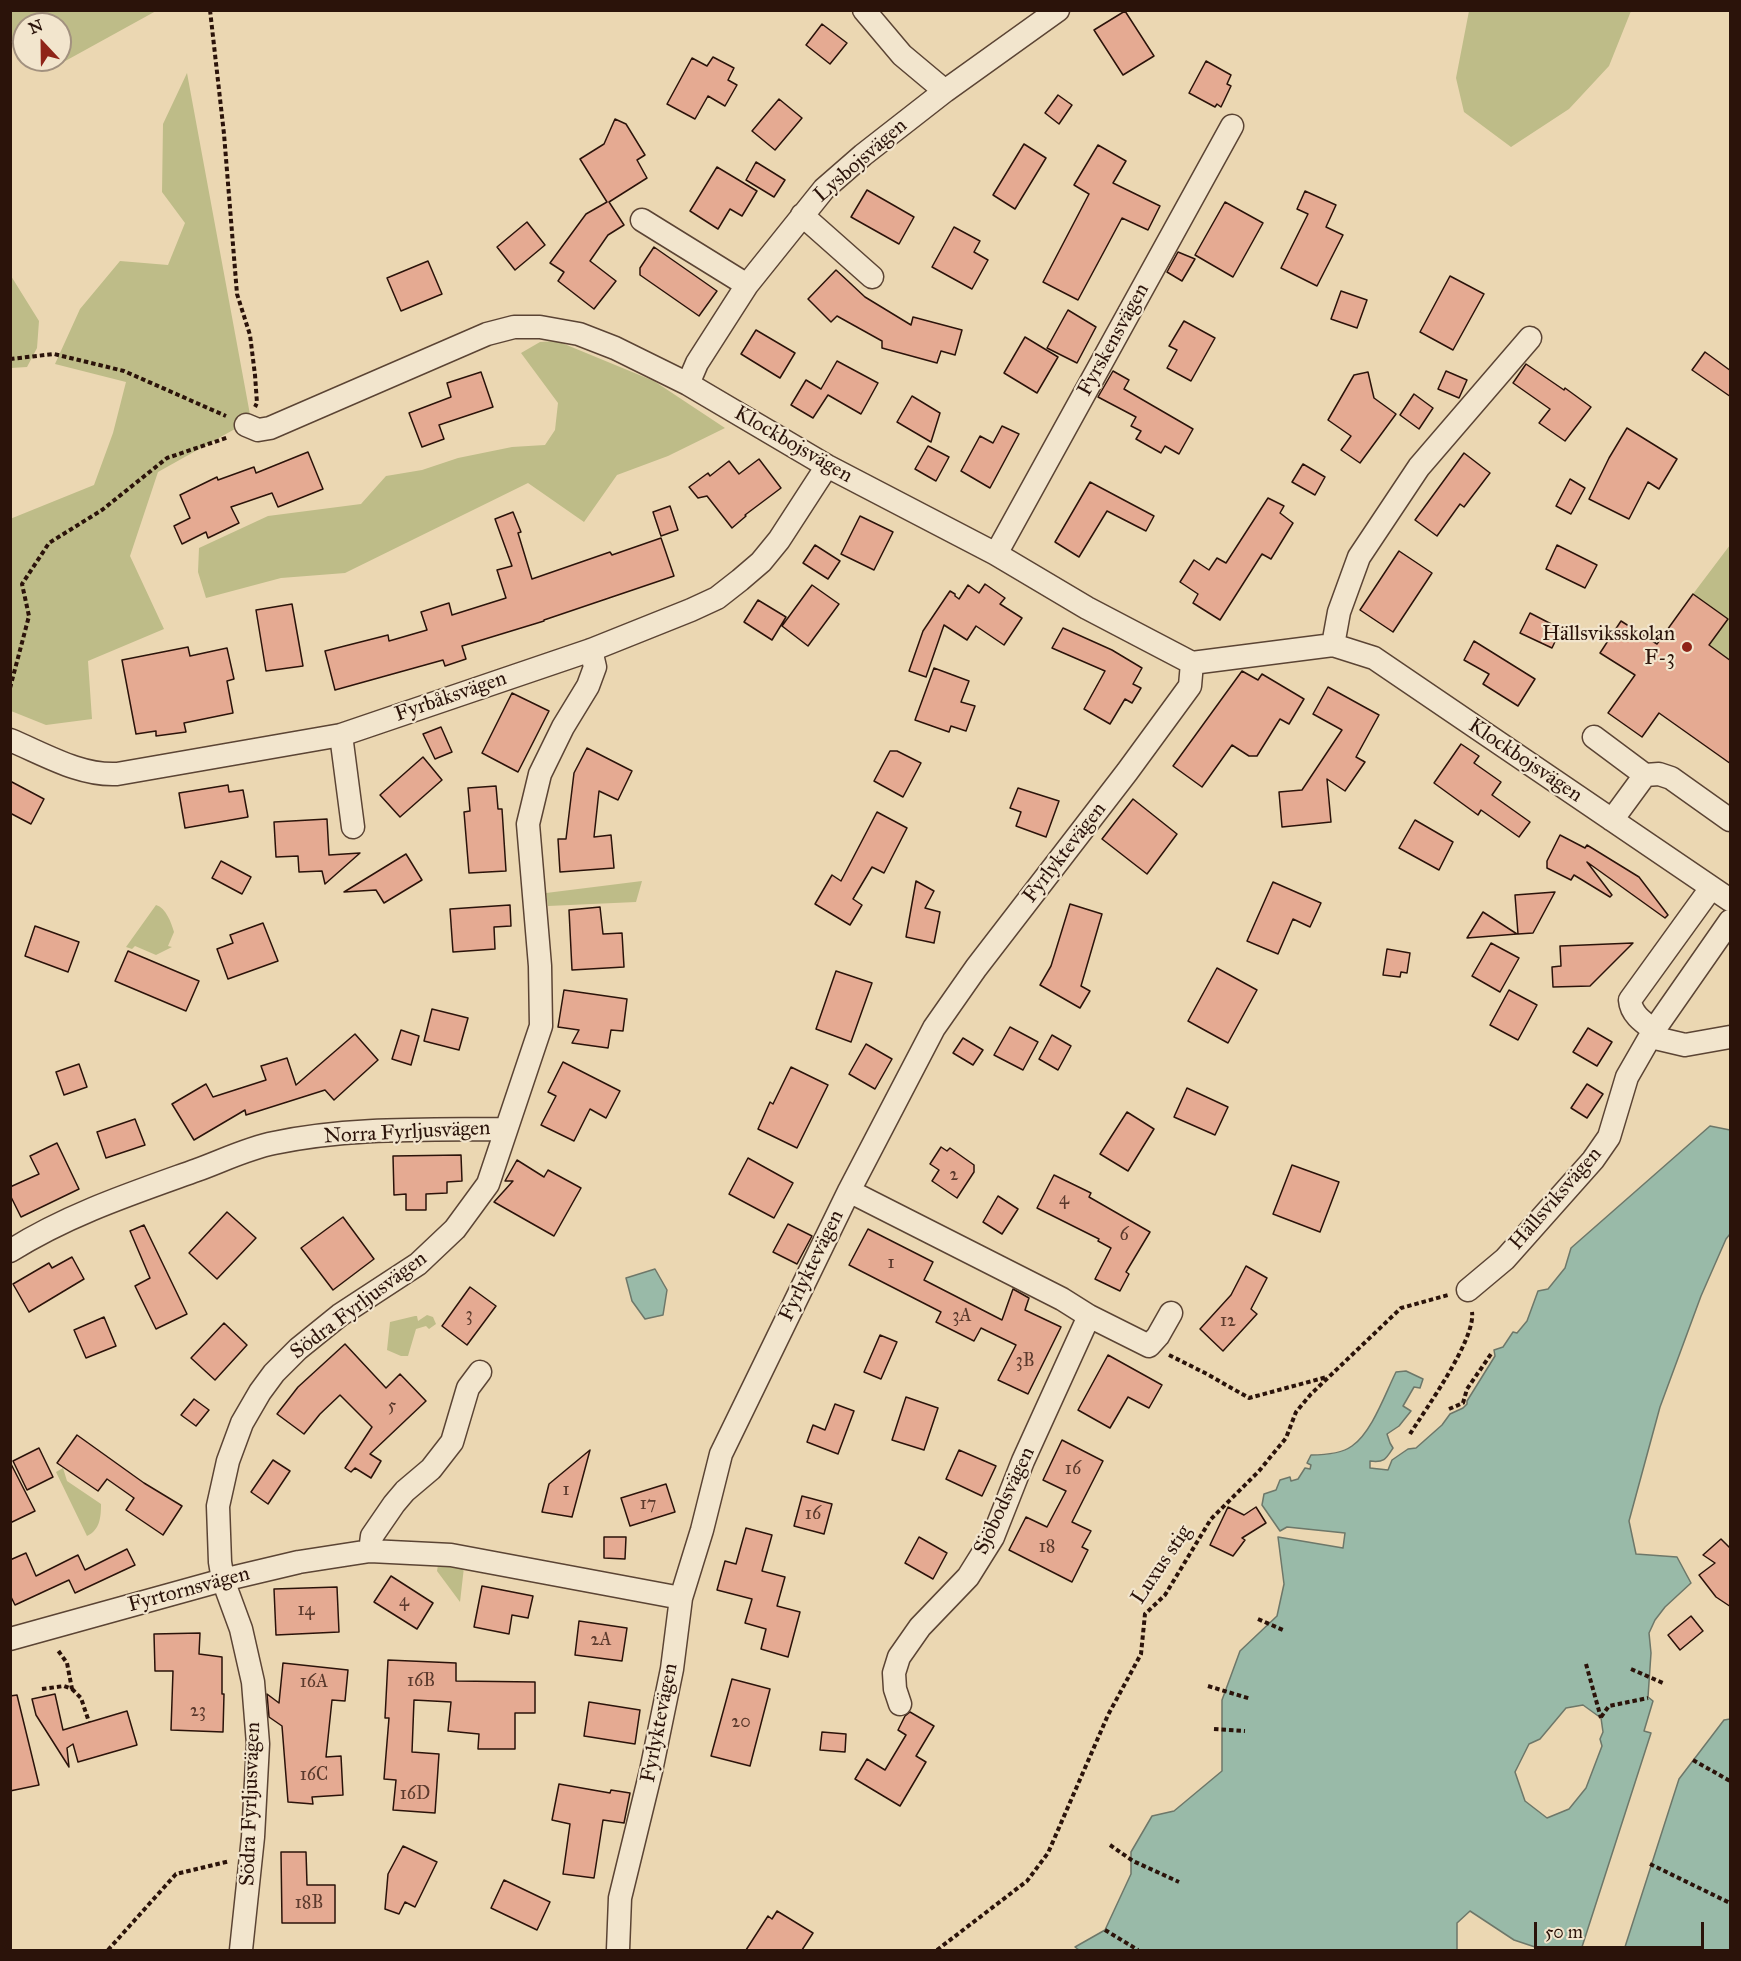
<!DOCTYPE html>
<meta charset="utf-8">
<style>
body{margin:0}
#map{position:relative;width:1741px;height:1961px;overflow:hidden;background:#ebd7b2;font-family:"IM FELL Great Primer",serif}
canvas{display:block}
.frame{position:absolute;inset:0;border:12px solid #2b130a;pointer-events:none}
.north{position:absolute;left:12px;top:12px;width:60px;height:60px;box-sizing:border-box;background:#f2e5cd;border:2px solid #a2917f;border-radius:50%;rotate:338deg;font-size:16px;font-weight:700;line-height:24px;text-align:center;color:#2b130a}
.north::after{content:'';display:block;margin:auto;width:21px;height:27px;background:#8f2418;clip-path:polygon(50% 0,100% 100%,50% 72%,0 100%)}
.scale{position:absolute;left:1534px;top:1922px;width:170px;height:27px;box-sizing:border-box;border:3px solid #2b130a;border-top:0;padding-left:8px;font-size:18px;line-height:21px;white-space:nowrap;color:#2b130a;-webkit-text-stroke:4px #f2e5cd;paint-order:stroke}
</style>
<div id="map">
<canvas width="1741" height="1961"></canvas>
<div class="frame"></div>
<div class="north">N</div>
<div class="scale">50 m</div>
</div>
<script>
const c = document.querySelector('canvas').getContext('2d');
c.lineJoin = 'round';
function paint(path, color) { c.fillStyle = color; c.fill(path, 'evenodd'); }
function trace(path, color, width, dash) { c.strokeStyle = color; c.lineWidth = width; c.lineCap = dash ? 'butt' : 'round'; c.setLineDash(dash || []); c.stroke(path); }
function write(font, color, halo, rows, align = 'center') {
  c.font = font + ' "IM FELL Great Primer",serif'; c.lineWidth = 4.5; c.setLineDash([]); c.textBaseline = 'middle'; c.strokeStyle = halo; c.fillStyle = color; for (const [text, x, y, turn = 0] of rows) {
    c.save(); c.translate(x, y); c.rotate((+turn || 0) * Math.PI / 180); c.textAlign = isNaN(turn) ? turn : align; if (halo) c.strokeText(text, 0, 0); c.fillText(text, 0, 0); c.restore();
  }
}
paint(new Path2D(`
 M11 10H156V11L58 65 49 60H60V24H24V46L11 38Z
 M1469 11V10L1631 11 1609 66 1569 109 1511 147 1464 112 1456 78Z
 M187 73 251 420 158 472 130 556 164 629 88 661 92 719 46 725 11 711 10 519 94 485 113 433 126 382 55 364 80 309 120 261 168 265 185 223 162 192 163 124Z
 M11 276 39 321 37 348 27 367 11 368Z
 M557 341 654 381 725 428 668 456 617 475 584 522 528 483 345 573 281 578 206 598 198 572 199 548 268 516 361 504 386 476 422 470 458 458 512 447 545 445 555 430 558 403 521 353 540 342Z
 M1730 545V661L1709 645 1727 619 1693 594Z
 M642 881 636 902 548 906 546 893Z
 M156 905C166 908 171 922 174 932L168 946 172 947 156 955 135 946 132 949 126 947Z
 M427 1315 433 1317 436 1324 429 1329 426 1326 416 1329 408 1356H401L387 1350 390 1322 415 1316H417L418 1321Z
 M63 1468 67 1481 101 1504C101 1517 100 1530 87 1536L56 1472Z
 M438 1565 464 1567 460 1602 437 1571Z`), '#bebc88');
const water = new Path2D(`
 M1710 1126 1730 1130V1234L1726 1239 1701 1296 1660 1407 1629 1521 1636 1554 1677 1557 1691 1583 1665 1607 1655 1620 1649 1633 1651 1653 1648 1697 1653 1701 1644 1731 1651 1733 1581 1950H1544L1514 1940 1470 1911 1457 1923V1950H1079L1075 1947 1105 1930 1131 1874V1852L1152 1816 1174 1811 1222 1771V1700L1229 1681 1240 1651 1277 1616 1284 1584 1278 1537 1343 1548 1345 1533 1287 1527 1280 1531 1262 1505 1264 1494 1276 1490 1280 1480 1290 1477 1291 1481 1298 1479 1305 1468 1310 1469 1311 1465 1307 1463 1311 1455C1324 1455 1341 1454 1352 1446 1372 1432 1385 1394 1396 1372L1406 1371 1423 1379 1420 1388 1414 1387 1403 1406 1411 1411 1399 1426 1387 1434 1390 1443 1393 1448C1386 1459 1384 1463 1370 1461V1468L1388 1470 1392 1460 1408 1449 1416 1448 1442 1425 1450 1414 1463 1408 1467 1404V1401L1495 1356 1494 1350 1503 1347 1513 1332 1517 1333 1527 1321 1538 1291 1548 1289 1565 1268 1571 1248ZM1583 1705 1601 1718 1603 1732 1600 1739 1602 1746 1586 1788 1569 1809 1547 1818 1525 1801 1515 1772 1529 1744 1540 1739 1566 1708Z
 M655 1269 667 1290 663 1315 645 1319 632 1301 626 1278Z
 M1730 1719V1950H1624L1679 1779 1724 1720Z`);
paint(water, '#99baa8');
trace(water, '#6d7769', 1.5);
const building = new Path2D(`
 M1125 11 1154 56 1123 75 1094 30Z
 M822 24 847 43 830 64 806 45Z
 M713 57 734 68 728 80 737 85 725 106 708 96 695 119 667 104 692 58 707 66Z
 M1206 61 1231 75 1227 84 1231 86 1221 107 1217 104 1215 107 1189 93Z
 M1058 95 1072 105 1059 124 1045 113Z
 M779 99 802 118 775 150 752 131Z
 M615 119 626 124 645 155 637 160 647 178 609 202 624 225 608 235 590 261 616 281 594 309 558 281 564 272 550 263 586 214 607 202 580 159 604 144Z
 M1024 144 1046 158 1015 209 993 195Z
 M1098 145 1126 161 1113 183 1160 206 1148 230 1122 218 1078 300 1043 282 1089 194 1074 185Z
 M756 162 785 180 774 197 746 180Z
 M717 167 757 191 742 216 730 209 718 229 690 211Z
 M867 190 914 217 899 244 851 217Z
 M1305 191 1336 205 1326 227 1343 235 1317 286 1281 268 1308 214 1297 209Z
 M1225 202 1263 223 1233 277 1195 255Z
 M527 222 545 245 515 270 497 247Z
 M954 227 980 241 974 252 988 260 972 289 932 267Z
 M654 247 717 291 699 316 640 275V268Z
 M1178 252 1195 259 1182 281 1167 272Z
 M428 261 442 294 401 311 387 278Z
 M836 270 865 297 911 325 913 317 962 330 955 355 941 351 937 363 882 348V341L837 316 831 322 808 299Z
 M1450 276 1484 294 1453 350 1420 332Z
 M1341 291 1367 300 1357 328 1331 319Z
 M1068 310 1096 327 1077 363 1047 348Z
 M1184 321 1215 338 1191 381 1167 368 1177 350 1169 346Z
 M756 330 795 353 780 378 741 354Z
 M1025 337 1058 357 1037 393 1004 373Z
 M1705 352 1731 371V397L1692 370Z
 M837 361 878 383 861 414 828 395 813 418 791 405 806 380 821 389Z
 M1526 364 1564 390 1565 388 1591 407 1565 441 1539 423 1550 409 1513 383Z
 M1113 371 1129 380 1124 389 1193 429 1179 454 1165 446 1161 453 1136 439 1141 431 1131 426 1136 417 1098 397Z
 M1446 371 1467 380 1459 398 1438 389Z
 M481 372 493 407 439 425 444 439 422 447 409 413 451 397 447 383Z
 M1368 372 1374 398 1396 414 1360 463 1341 450 1351 436 1328 420 1354 375Z
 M1414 394 1433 408 1419 429 1400 415Z
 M912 396 940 413 931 442 897 422Z
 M1002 426 1019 434 990 488 961 471 980 436 993 443Z
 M1627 428 1677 459 1659 489 1648 482 1629 519 1589 499 1609 458Z
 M928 446 949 457 936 481 915 469Z
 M308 452 323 489 278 507 272 493 231 507 239 523 208 538 206 532 182 544 174 526 190 518 180 495 217 477 218 480 254 467 256 473Z
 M1464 453 1490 473 1464 507 1460 504 1437 536 1415 520Z
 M759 459 781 488 745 515 746 516 732 528 707 496 698 498 689 487 708 473 710 476 729 461 739 474Z
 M1303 464 1325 477 1315 495 1292 482Z
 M1570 479 1585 488 1571 514 1556 506Z
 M1090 482 1154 516 1146 531 1107 511 1079 557 1055 542Z
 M1268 498 1284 506 1280 513 1293 523 1271 559 1262 554 1220 620 1193 603 1198 594 1180 582 1194 560 1209 570 1217 558 1226 563Z
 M670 506 678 530 661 536 653 512Z
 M513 512 521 532 518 533 532 579 610 552 612 555 661 538 674 576 544 620V621L462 646 466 659 445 666 443 660 335 690 325 651 388 635 389 641 427 630 421 612 449 603 452 615 506 598 497 570 512 566 495 519Z
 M860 516 893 532 874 570 841 554Z
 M815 545 840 561 828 579 803 563Z
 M1557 545 1597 565 1585 588 1546 569Z
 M1399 551 1432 573 1393 632 1360 610Z
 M985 584 1005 598 1000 604 1022 618 1004 645 976 626 967 640 944 625 926 677 909 671 923 631 950 591 955 594V596L959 599 968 585 979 593Z
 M812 585 839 604 808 646 782 626Z
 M1693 594 1728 619 1709 645 1731 661V764L1659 713 1642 737 1608 713 1635 675 1600 653 1621 621 1657 644Z
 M758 600 786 617 772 640 744 622Z
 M292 604 303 666 266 671 256 610Z
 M1530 613 1561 629 1552 648 1520 633Z
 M1063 628 1112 650 1142 668 1133 684 1141 688 1132 703 1125 699 1110 724 1084 709 1105 671 1052 648Z
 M1474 641 1535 679 1518 706 1483 684 1489 674 1464 660Z
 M188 647 190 656 227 648 234 679 227 681 233 713 184 723 186 732 156 736V731L136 734 122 660Z
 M934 668 969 681 961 702 975 706 966 731 951 726 949 732 915 720Z
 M1242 671 1258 680 1262 674 1304 699 1289 724 1280 719 1257 756H1249L1232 745 1202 787 1173 766Z
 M1328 687 1379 715 1356 757 1365 762 1345 791 1327 779 1331 822 1282 827 1279 792 1302 790 1342 730 1313 714Z
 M512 693 549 711 518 772 482 753Z
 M441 727 452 752 435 759 423 734Z
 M1461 744 1479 756 1474 763 1501 782 1492 795 1530 822 1519 837 1481 810 1478 815 1434 783Z
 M587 748 632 771 618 800 599 791 594 837 611 835 614 868 560 872 558 839H566L574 773Z
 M890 751H897L921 763 903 797 874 781Z
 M423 757 442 780 400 817 380 795Z
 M10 781 44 799 31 824 10 813Z
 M228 785 229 792 243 790 248 817 185 828 179 793Z
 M496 786 498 809H502L506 871 469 873 464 812 470 811 468 788Z
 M1018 788 1059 801 1046 837 1016 826 1021 812 1010 808Z
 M1133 799 1177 834 1147 874 1102 839Z
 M877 812 907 828 884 873 872 867 853 899 862 905 850 925 815 904 832 875 841 881Z
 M327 819 329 855 360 853 325 884 322 871 299 872 298 856 276 857 274 822Z
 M1415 820 1453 842 1439 870 1399 848Z
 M1560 835 1585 848 1587 845 1639 877 1668 915 1665 918 1587 862 1612 895 1610 897 1574 875 1571 880 1547 868V861Z
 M406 854 422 880 384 903 376 890 344 892Z
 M221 861 251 877 242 894 212 878Z
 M916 881 934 891 925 908 940 912 934 943 906 937Z
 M1273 882 1321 903 1310 927 1293 919 1278 954 1247 941Z
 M1555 892 1533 933 1518 934 1515 895Z
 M1070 904 1102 914 1081 986 1090 991 1080 1008 1040 985 1051 966Z
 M510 905 511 926 494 927 495 949 453 952 450 909Z
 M600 907 603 934 622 933 624 967 572 970 569 910Z
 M1483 912 1517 934 1467 938Z
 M263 923 278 961 228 979 217 949 233 943 230 935Z
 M35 926 79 942 68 972 25 956Z
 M1491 943 1519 958 1500 992 1472 976Z
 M1633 943 1590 986 1553 987 1552 967 1561 966 1560 946Z
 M1387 949 1410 953 1407 973 1401 972 1400 977 1383 975Z
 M128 951 199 981 186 1011 115 981Z
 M1217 968 1257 990 1228 1043 1188 1021Z
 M836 971 872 983 851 1042 816 1029Z
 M564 990 627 999 623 1031 611 1030 608 1048 572 1043 579 1030 558 1027Z
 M1509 990 1537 1005 1518 1040 1490 1025Z
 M432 1009 468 1018 459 1050 424 1041Z
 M1010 1027 1038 1042 1023 1070 994 1055Z
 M1588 1028 1612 1042 1597 1066 1573 1052Z
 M401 1030 419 1036 411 1065 392 1059Z
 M355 1034 378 1060 334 1100 325 1090 246 1115 245 1110 194 1140 172 1104 206 1084 213 1097 266 1080 261 1066 287 1058 296 1085Z
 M1052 1035 1071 1046 1058 1070 1039 1059Z
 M963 1038 983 1050 973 1065 953 1053Z
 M866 1044 892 1059 875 1089 849 1074Z
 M563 1062 620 1091 606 1118 590 1109 574 1141 541 1125 556 1096 548 1092Z
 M79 1064 87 1087 64 1095 56 1072Z
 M791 1067 828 1085 797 1148 758 1129 770 1102 773 1104Z
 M1587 1084 1603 1094 1587 1118 1571 1108Z
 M1187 1088 1228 1107 1215 1135 1174 1117Z
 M1127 1112 1154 1129 1128 1171 1100 1154Z
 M135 1119 145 1145 106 1158 97 1132Z
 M57 1143 79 1189 21 1217 10 1195V1187L39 1174 30 1156Z
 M941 1147 947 1151 950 1148 974 1165V1172L957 1198 932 1181 939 1170 930 1164Z
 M461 1155 462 1181 447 1182V1193L426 1194V1210H406V1194L394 1195 393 1156Z
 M748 1158 793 1183 774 1218 729 1194Z
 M517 1160 544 1177 548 1170 581 1188 554 1236 494 1202 513 1181H505Z
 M1292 1165 1339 1182 1320 1232 1273 1214Z
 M1054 1175 1091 1193 1089 1197 1150 1232 1126 1272 1129 1274 1120 1291 1095 1279 1111 1248 1098 1241 1099 1239 1037 1208Z
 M998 1196 1018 1209 1002 1234 983 1222Z
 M227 1212 256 1238 217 1279 189 1253Z
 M343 1217 374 1259 333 1290 301 1248Z
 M788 1224 812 1236 797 1264 773 1252Z
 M144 1225 187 1314 156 1329 135 1286 150 1278 130 1231Z
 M868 1229 933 1262 924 1280 1002 1320 1013 1289 1029 1298 1025 1310 1061 1327 1028 1394 998 1380 1016 1345 981 1328 974 1341 936 1322 941 1312 849 1265Z
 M72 1257 84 1279 29 1312 13 1284 49 1263 52 1268Z
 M1246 1266 1267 1278 1251 1309 1257 1314 1223 1351 1200 1329 1231 1295Z
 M470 1287 496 1306 467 1345 442 1326Z
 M104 1317 116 1346 86 1358 74 1330Z
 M224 1323 247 1345 215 1380 191 1358Z
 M880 1335 897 1342 881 1379 864 1372Z
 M345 1344 386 1388 400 1374 426 1401 370 1454 381 1461 371 1478 355 1468 351 1472 345 1468 372 1427 340 1395 320 1414 304 1434 277 1414 298 1387Z
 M1108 1355 1162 1385 1149 1408 1128 1397 1110 1428 1078 1410Z
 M906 1397 938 1408 924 1450 892 1440Z
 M194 1399 209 1410 196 1426 181 1415Z
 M835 1404 854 1411 838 1454 807 1442 813 1425 825 1430Z
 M77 1435 144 1483 182 1506 163 1535 126 1510 134 1498 107 1479 98 1491 57 1463Z
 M1062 1440 1103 1461 1072 1522 1091 1531 1082 1547 1088 1550 1072 1582 1009 1550 1026 1517 1047 1527 1066 1491 1043 1480Z
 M39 1448 53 1477 27 1490 13 1461Z
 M590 1450 572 1517 542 1512 549 1484Z
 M959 1450 996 1466 982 1496 946 1479Z
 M273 1460 290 1471 268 1504 251 1492Z
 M10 1462 35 1511 10 1523Z
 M666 1484 675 1512 630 1526 621 1498Z
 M802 1496 832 1504 824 1534 794 1526Z
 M1228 1507 1244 1515 1256 1507 1266 1523 1242 1538 1245 1540 1233 1556 1210 1545Z
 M746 1528 772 1535 762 1571 785 1577 777 1606 800 1612 788 1657 761 1649 766 1629 745 1623 752 1599 717 1590 725 1561 736 1564Z
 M604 1537H626L625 1559 604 1558Z
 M919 1537 947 1553 933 1579 905 1563Z
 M1721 1539 1731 1549V1607L1716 1597 1699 1575 1715 1563 1703 1555Z
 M127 1549 135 1565 75 1593 69 1580 15 1605 10 1595V1560L26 1553 36 1576 78 1555 85 1570Z
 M391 1576 433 1603 417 1629 374 1602Z
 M482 1586 533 1596 528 1618 512 1615 509 1634 474 1627Z
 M337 1587 339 1632 276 1635 274 1589Z
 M1691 1616 1703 1631 1680 1650 1668 1635Z
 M579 1621 627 1628 622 1661 575 1655Z
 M200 1633 199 1654 222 1657V1694H224L223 1732 171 1730 173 1671H155L154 1634Z
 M388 1660 456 1663V1681L535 1682V1713H515V1749H478L479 1734 448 1731 451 1702 414 1700 412 1752 439 1754 435 1813 393 1810 396 1780 384 1779 389 1718H385Z
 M283 1663 348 1670 345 1701 332 1700 326 1757 341 1756 343 1795 312 1797 313 1804 288 1802 282 1726 269 1717 267 1694 279 1703Z
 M732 1679 770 1689 750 1766 711 1756Z
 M55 1694 63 1730 127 1711 137 1745 78 1762 73 1744 67 1748 69 1767 36 1715 32 1699Z
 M17 1695 39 1785 10 1791V1696Z
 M589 1702 640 1710 635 1744 584 1736Z
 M910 1712 934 1726 916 1756 926 1762 900 1806 855 1779 867 1759 885 1770 906 1735 898 1730 905 1716Z
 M822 1732 846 1734 845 1752 820 1750Z
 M559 1784 610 1793 611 1790 630 1793 624 1823 603 1820 594 1878 563 1874 570 1824 552 1820Z
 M403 1846 437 1862 415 1907 405 1902 399 1914 385 1909 388 1874Z
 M281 1852H306L307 1885H335V1923H282Z
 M504 1880 550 1902 537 1930 491 1908Z
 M777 1911 813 1933 802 1950H746L768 1916 772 1919Z`);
paint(building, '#e5aa92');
trace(building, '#2b130a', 1.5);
const minor = new Path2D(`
 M864 10 902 55 945 91
 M802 215 872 277
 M642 220 747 285
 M688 384 697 363 747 285 824 189 863 155 945 91 1058 10
 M246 425 258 430 270 428 487 334 514 327H540L579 334 615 348 688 384 827 466 996 554 1087 608 1192 663 1333 645 1374 658 1730 900
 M996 554 1232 126
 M1333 645 1339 612 1359 557 1419 467 1530 338
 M341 735 353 827
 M1594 737 1645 775 1659 774 1671 778 1730 820
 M10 740C44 754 80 776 117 774L341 735 591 650 691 610 717 598 740 580 761 562 779 540 827 466
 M1612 820 1645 775
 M1654 1030C1643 1022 1631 1014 1630 1000L1711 888
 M1651 1037 1685 1045 1730 1037
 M849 1191 1062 1299 1089 1316 1149 1346 1158 1336 1171 1313
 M10 1251C69 1214 133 1193 197 1170 222 1161 248 1148 274 1143 350 1127 429 1130 505 1129
 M1468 1290 1505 1259 1593 1160 1609 1137 1627 1077 1654 1030 1730 921
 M370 1551 372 1536 394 1504 405 1491 431 1469 452 1442 468 1388 480 1372
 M10 1639 223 1580 299 1562 370 1551 451 1555 681 1598
 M900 1704 895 1689 894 1673 899 1657 920 1627 968 1577 993 1537 1023 1461 1089 1316
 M241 1950 253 1837 258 1744 253 1682 241 1629 223 1580 220 1562 218 1506 228 1461 242 1423 260 1392 274 1373 298 1349 340 1315 418 1264 455 1229 488 1184 541 1026 540 966 528 824 540 774 563 727 588 686 595 667 591 650
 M618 1950 620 1898 651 1771 672 1669 681 1598 702 1530 721 1454 849 1191 934 1028 976 968 1127 772 1190 686 1192 663`);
trace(minor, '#5b4434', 25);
trace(new Path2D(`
 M210 10 224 134 237 294 250 335 255 375 257 403 255 407
 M10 359 54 354 124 371 226 416
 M10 688 29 616 22 584 49 543 102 510 167 458 229 437
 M1169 1355 1207 1374 1249 1398 1327 1377
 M1449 1409 1463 1403 1467 1389 1491 1354
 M1410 1434C1425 1410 1476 1339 1472 1312
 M1258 1619 1283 1630
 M1586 1664 1601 1718
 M1631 1669 1663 1683
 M1208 1686 1251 1699
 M42 1689 64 1686 72 1689 67 1663 57 1649
 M72 1689 81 1698 89 1722
 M1601 1717 1609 1706 1648 1698
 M1214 1729 1245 1731
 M1693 1760 1730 1781
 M1110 1845 1133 1861 1179 1882
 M1650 1864 1730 1903
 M1105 1930 1138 1950
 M108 1950 176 1874 230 1861
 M937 1950 1027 1881 1048 1853 1108 1715 1141 1654 1145 1614 1165 1595 1211 1519 1259 1471 1286 1438 1296 1412 1311 1394 1401 1308 1448 1295`), '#2b130a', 4, [4.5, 3]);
trace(minor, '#f2e5cd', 22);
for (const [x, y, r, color] of [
 [1687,647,6,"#8f2418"]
]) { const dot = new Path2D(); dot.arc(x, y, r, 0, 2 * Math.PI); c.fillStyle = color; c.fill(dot); trace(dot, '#f2e5cd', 2); }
write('18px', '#5a392c', null, [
 ["2",954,1176],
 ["4",1064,1200],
 ["6",1124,1236],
 ["1",891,1264],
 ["3",469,1316],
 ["3A",962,1317],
 ["12",1228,1322],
 ["3B",1025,1362],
 ["5",392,1407],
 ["16",1073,1470],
 ["1",566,1491],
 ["17",648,1505],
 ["16",813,1515],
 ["18",1047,1548],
 ["4",404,1602],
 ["14",306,1611],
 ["2A",601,1641],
 ["16B",421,1682],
 ["16A",314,1683],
 ["23",198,1712],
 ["20",741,1723],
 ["16C",314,1776],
 ["16D",415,1795],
 ["18B",309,1904]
]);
write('21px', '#2b130a', '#f2e5cd', [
 ["Lysbojsvägen",861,161,-41],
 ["Fyrskensvägen",1114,340,-61],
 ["Klockbojsvägen",793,445,30],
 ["Fyrbåksvägen",451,697,-19],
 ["Klockbojsvägen",1525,761,34],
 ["Fyrlyktevägen",1065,853,-52],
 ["Norra Fyrljusvägen",407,1133,-3],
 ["Hällsviksvägen",1556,1199,-49],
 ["Fyrlyktevägen",812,1266,-64],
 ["Södra Fyrljusvägen",359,1306,-37],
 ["Sjöbodsvägen",1005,1501,-65],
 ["Luxus stig",1162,1565,-56],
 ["Fyrtornsvägen",189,1590,-15],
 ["Fyrlyktevägen",660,1723,-79],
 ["Södra Fyrljusvägen",251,1804,-88]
]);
write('21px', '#2b130a', '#f2e5cd', [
 ["Hällsviksskolan",1675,635],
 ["F-3",1675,659]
], 'right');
</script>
